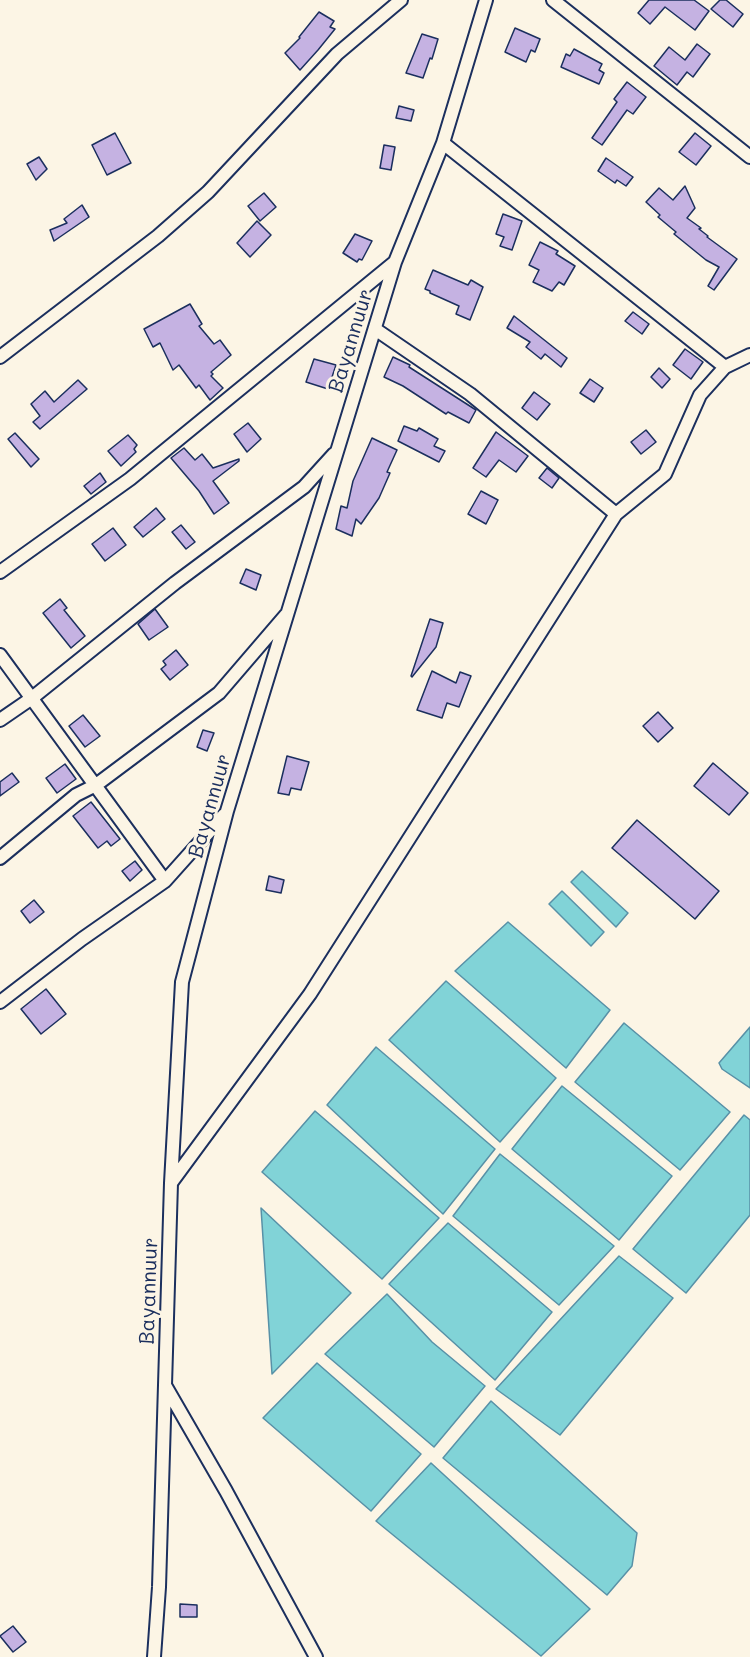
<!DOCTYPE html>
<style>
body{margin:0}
canvas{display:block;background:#fcf5e5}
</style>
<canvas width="750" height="1657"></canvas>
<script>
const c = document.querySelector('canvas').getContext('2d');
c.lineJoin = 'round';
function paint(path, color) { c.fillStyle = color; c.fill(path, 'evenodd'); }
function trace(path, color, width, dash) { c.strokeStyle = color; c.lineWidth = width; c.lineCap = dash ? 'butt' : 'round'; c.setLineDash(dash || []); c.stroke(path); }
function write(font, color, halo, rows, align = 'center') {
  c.font = font + ' Mali,sans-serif'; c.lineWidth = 6; c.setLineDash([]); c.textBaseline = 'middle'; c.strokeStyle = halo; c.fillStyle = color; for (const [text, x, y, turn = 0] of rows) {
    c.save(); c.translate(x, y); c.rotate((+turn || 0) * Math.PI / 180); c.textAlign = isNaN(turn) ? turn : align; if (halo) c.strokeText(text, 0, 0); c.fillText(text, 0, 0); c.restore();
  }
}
const water = new Path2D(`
 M582 871 628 913 616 927 571 882Z
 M562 891 604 932 591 946 549 904Z
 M508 922 610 1010 566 1068 455 971Z
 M446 981 556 1078 500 1142 389 1040Z
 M624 1023 730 1112 680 1170 575 1082Z
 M750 1027V1088L722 1069 719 1063Z
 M376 1047 495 1149 443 1214 327 1105Z
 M562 1086 672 1176 619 1240 512 1149Z
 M315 1111 439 1218 382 1279 262 1172Z
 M744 1115 750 1120V1215L686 1293 633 1249Z
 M500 1154 614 1246 559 1305 453 1216Z
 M261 1208 351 1293 272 1374Z
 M448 1223 552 1312 495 1380 389 1284Z
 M619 1256 673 1298 560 1435 496 1389Z
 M387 1294 432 1342 485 1386 434 1447 325 1354Z
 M317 1363 421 1454 371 1511 263 1418Z
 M491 1401 637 1533 632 1566 607 1595 443 1458Z
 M431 1463 590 1609 541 1656 376 1521Z`);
paint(water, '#81d3d7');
trace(water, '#5891a7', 1.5);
const building = new Path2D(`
 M649 0H694L709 11 695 30 665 7 650 24 638 13Z
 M720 0H726L743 14 733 27 711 9Z
 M319 12 334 21 330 27 335 29 318 50 300 70 285 53 300 38 299 37Z
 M515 28 540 39 535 52 531 50 526 62 505 52Z
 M422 34 438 39 432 59 430 58 423 78 406 73Z
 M697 44 710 54 693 77 687 72 677 85 654 66 669 47 685 60Z
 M574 49 602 64 599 70 604 73 599 84 561 67 566 54 570 56Z
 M627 82 646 97 633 114 627 110 602 145 592 138 617 102 614 99Z
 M399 106 414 110 411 121 396 118Z
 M115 133 131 163 107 175 92 145Z
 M695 133 711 146 696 165 679 152Z
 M384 145 395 147 391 170 380 168Z
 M39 157 47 169 36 180 27 164Z
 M606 158 633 177 626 186 617 180 615 183 598 171Z
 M685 186 695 208 687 218 701 228 699 229 708 236 707 237 737 259 714 290 708 286 719 267 706 260 674 234 676 232 658 217 660 215 646 202 659 188 673 200Z
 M264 193 276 207 260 221 248 206Z
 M82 205 89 217 54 241 50 230 67 223 64 219Z
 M503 214 522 221 512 250 500 246 504 237 496 234Z
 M257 221 271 235 250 257 237 243Z
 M355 234 372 241 362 260 359 259 357 262 343 253Z
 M540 242 558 251 556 254 575 266 564 285 559 282 552 291 533 282 539 270 529 265Z
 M433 270 468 285 471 280 483 287 470 320 456 314 459 306 430 293V291L425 289Z
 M190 304 202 324 199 326 214 344 220 340 231 355 211 372 213 374 211 376 223 388 210 400 199 385 196 388 179 365 173 370 160 343 153 347 144 329Z
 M633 312 649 324 642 334 625 321Z
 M514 316 567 358 561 367 545 354 541 359 526 347 530 342 507 328Z
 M685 349 703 362 691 379 673 365Z
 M393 357 410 365 409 367 476 410 469 423 448 412 446 414 403 386 384 377Z
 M314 359 336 365 328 389 306 382Z
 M659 368 670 379 662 388 651 377Z
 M590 379 603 388 594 402 580 393Z
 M78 380 87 389 40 429 33 422 40 416 31 404 45 391 54 402Z
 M534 392 550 404 537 420 522 408Z
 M248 423 261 439 247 452 234 434Z
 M404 426 417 431 419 428 438 439 434 446 445 451 439 462 398 441Z
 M646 430 656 442 641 454 631 442Z
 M496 432 528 456 516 472 499 460 486 477 473 468Z
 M15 433 39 459 31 467 8 439Z
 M128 435 137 445 134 449 136 452 121 466 108 451Z
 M372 438 397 450 387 472 390 473 379 498 361 524 356 519 352 536 336 529 341 506 347 508 353 481Z
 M184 448 195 460 202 454 213 468 239 459V461L213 481 229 503 214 514 199 491 171 458Z
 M547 468 559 478 552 488 539 478Z
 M100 473 106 482 91 494 84 486Z
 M481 491 498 500 486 524 468 514Z
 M156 508 165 519 143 537 134 527Z
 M181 525 195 542 186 549 172 532Z
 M113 528 126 545 105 561 92 544Z
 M246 569 261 575 256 590 240 583Z
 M60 599 67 608 64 610 85 636 71 648 43 613Z
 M155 609 168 627 149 640 138 624Z
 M430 619 443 623 436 647 412 677 411 676Z
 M176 650 188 665 170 680 161 669 166 665 163 661Z
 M432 671 456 683 460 672 471 676 459 707 447 703 442 718 417 710Z
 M658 712 673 728 658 742 643 726Z
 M83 715 100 736 85 747 69 726Z
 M203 730 214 733 207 751 197 747Z
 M287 756 309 762 301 790 291 788 289 795 278 793Z
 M713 763 748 793 729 815 694 786Z
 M65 764 76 779 57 793 46 778Z
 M12 773 19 782 0 796V782Z
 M91 802 120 839 111 846 107 841 98 848 73 816Z
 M637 820 719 891 695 919 612 848Z
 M135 861 142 870 130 881 122 871Z
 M269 876 284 880 281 893 266 890Z
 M34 900 44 912 30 923 21 911Z
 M46 989 66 1014 41 1034 21 1009Z
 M180 1604 197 1605V1617H180Z
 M13 1626 26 1642 13 1652 0 1636Z`);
paint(building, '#c5b2e2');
trace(building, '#1b2f5e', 1.5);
const minor = new Path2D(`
 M553 0 750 157
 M443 143 725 367
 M375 329 470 394 616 514
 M0 357 158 236 208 192 337 54 401 0
 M0 572 130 479 395 262
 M0 655 165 881 224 815
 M0 720 32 698 175 583 304 487 334 454
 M0 858 76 795 96 785 219 693 286 615
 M0 1002 82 939 165 881
 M171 1183 310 994 616 514 665 474 700 395 725 367 750 355
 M166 1387 226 1491 316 1657
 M154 1657 159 1587 171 1183 182 982 227 811 395 262 443 143 486 0`);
trace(minor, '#1b2f5e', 16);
trace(minor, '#fcf5e5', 12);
write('21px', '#1b2f5e', '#fcf5e5', [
 ["Bayannuur",351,341,-73],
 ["Bayannuur",210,806,-74],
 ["Bayannuur",149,1291,-88]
]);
</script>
